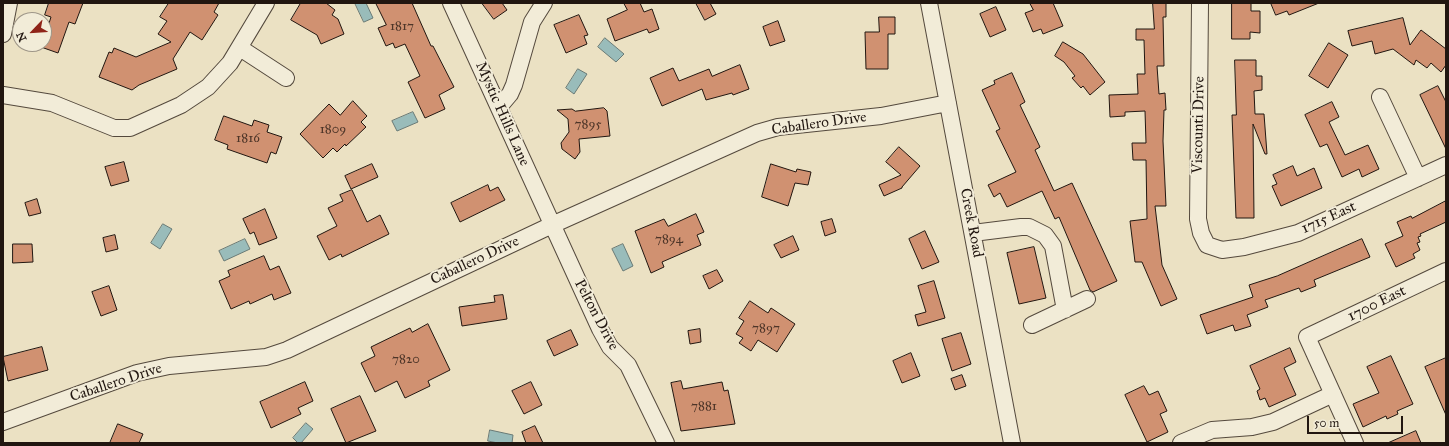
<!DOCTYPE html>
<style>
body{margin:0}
#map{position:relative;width:1449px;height:446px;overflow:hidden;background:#ebe1c3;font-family:"IM FELL Great Primer",serif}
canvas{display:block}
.frame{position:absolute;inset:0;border:4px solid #211610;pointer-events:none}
.north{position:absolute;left:12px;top:12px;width:40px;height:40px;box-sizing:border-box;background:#f2ecd8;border:1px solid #9e9688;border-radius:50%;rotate:245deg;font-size:11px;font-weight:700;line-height:16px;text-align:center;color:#211610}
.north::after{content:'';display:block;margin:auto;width:14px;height:18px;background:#8f2418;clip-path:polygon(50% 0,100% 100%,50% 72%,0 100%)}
.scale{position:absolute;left:1307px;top:416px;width:96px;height:18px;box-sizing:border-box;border:2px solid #211610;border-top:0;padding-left:5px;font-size:12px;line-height:14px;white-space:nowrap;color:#211610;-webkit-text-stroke:3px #f2ecd8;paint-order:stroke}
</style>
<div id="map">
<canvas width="1449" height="446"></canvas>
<div class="frame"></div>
<div class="north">N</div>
<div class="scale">50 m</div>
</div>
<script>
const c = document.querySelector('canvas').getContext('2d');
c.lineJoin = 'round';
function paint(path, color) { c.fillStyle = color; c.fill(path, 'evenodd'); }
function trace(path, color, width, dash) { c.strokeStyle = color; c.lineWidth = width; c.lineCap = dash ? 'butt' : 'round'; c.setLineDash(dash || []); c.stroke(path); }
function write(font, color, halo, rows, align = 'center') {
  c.font = font + ' "IM FELL Great Primer",serif'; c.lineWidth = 4; c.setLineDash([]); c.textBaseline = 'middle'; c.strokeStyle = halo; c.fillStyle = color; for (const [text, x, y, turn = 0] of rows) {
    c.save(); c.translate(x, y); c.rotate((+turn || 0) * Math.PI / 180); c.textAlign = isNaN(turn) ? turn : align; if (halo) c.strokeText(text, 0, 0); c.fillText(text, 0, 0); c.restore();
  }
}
const water = new Path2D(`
 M355 3H366L373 18 364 22Z
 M605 38 624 54 616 62 598 47Z
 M578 69 587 74 574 94 566 88Z
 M413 112 418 122 397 131 392 121Z
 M163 224 172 229 160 249 151 243Z
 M245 239 250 249 224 261 219 251Z
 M623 244 633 266 623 271 612 249Z
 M306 423 313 429 301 443H298L293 438Z
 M490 430 513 435 512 443H498L488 441Z`);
paint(water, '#99bcba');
trace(water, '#697a76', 1);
const building = new Path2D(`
 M49 3H83L75 24 69 22 58 53 41 47 44 44V39L51 17 45 15Z
 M169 3H219L214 12 218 15 202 40 190 32 173 59 177 69 139 85 132 90 99 77 109 52 112 53 114 48 136 57 171 42 158 34 167 21 160 17Z
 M301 3H326L335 10 332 15 338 19 344 34 321 44 317 35 291 20Z
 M376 3H412L431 46H433L454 87 439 95 445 109 425 118 408 82 420 76 405 44 395 48 393 43 386 46 378 28 386 25Z
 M482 3H502L507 10 494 19Z
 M624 3H640L644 12 652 9 659 29 649 33 647 29 615 41 607 19 627 10Z
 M696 3H710L716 14 705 20Z
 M1030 3H1053L1063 26 1043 34 1041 29 1033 32 1025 13 1033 10Z
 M1153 3H1166V17H1163L1164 66H1157L1159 94 1165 93 1166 110H1164L1163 141 1166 206H1155L1162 265 1177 299 1161 306 1142 262H1135L1130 221 1147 219 1146 160H1133L1132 143H1146L1145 111 1125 112V116L1110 117 1109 95 1138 94 1137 74H1145L1144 40H1136V29H1154Z
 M1232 3H1251V11H1260V33L1250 32V39H1232Z
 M1271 3H1319L1289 15 1287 11 1276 15Z
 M996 7 1006 30 990 37 980 14Z
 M579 15 588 35 584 36 587 44 566 53 554 25Z
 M879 17H895V34H888V69H866L865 32H879Z
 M1403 18 1410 45 1421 30 1446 49V65L1441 72 1431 63 1427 68 1416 60 1414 65 1393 49 1375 54 1372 41 1352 46 1348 31Z
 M778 21 785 41 770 46 763 27Z
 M1063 42 1083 54 1105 82 1090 95 1083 86 1081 88 1072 78 1075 76 1064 62 1055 56Z
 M1329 43 1348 55 1328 88 1309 76Z
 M1235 60H1256V76H1262V90L1254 91 1255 114H1264L1267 154H1265L1253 124 1254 218H1236L1232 115H1236Z
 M740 65 749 89 733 95 732 93 706 100 702 89 662 106 650 78 673 68 679 81 709 69 712 76Z
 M1012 73 1025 102 1020 105 1040 147 1035 150 1054 191 1072 183 1117 281 1093 292 1090 290 1059 217 1055 219 1042 191 1007 207 1000 193 994 197 988 185 1016 172 996 131 1000 129 982 90 995 84 994 81Z
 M1438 86 1446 102V149L1420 95Z
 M353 101 367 116 361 122 366 127 346 146 345 144 337 152 333 148 323 158 300 134 329 104 340 115Z
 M1332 102 1339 117 1329 122 1345 155 1368 145 1379 169 1362 177 1359 169 1342 177 1327 144 1320 147 1305 115Z
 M604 108 607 111 610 136 579 139 580 152 575 159 562 149 561 143 569 132 568 119 557 110 572 109 575 111Z
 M224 116 252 126 254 120 269 125 267 132 282 137 276 154 271 152 267 163 227 149 228 145 215 140Z
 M899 147 920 166 902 187V188L884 196 879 185 901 175 886 162Z
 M124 162 129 181 111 186 105 167Z
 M372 164 378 177 351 189 345 176Z
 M771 164 796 172 797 169 811 172 808 185 795 183 788 206 762 197Z
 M1293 166 1297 176 1314 168 1322 188 1281 206 1272 186 1277 184 1273 175Z
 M488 185 490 191 498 187 505 200 460 222 451 203Z
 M352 190 367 222 380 215 389 234 342 257 341 254 329 260 317 236 337 226 328 208 343 201 340 195Z
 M37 199 41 213 29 216 25 203Z
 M1446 201V222L1420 234 1421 236 1418 237 1420 242 1417 243 1420 250 1413 254 1415 258 1396 267 1385 244 1403 236 1397 222 1411 216 1412 218Z
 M265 209 277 238 259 245 254 232 250 234 243 219Z
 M696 214 704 232 697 235 701 245 662 262 664 267 651 273 635 231 664 219 668 226Z
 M832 219 836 232 825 236 821 222Z
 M925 231 939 262 922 269 909 239Z
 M115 235 118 249 106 252 103 238Z
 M793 236 799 250 781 258 774 245Z
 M1362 239 1370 257 1314 280 1316 286 1301 292 1299 288 1265 300 1268 307 1247 315 1251 326 1235 331 1233 325 1207 334 1200 315 1253 297 1249 285 1277 276Z
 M13 244H32L33 262 13 263Z
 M1034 247 1046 298 1019 304 1007 253Z
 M264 256 270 270 279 266 291 293 274 300 272 294 250 304 249 301 231 309 219 281 230 276 228 271Z
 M717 270 723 281 709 289 703 276Z
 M934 281 945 318 918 326 915 315 926 312 918 286Z
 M109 286 117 310 101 316 92 292Z
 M503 295 507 319 462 326 459 307 495 302 494 296Z
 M750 301 768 313 771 308 795 324 777 352 758 340 751 351 739 343 743 338 736 334 744 321 739 318Z
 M428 324 450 370 428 381 430 386 405 398 397 381 375 392 361 363 375 356 371 347 410 328 412 332Z
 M700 329 701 342 690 344 688 331Z
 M571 330 578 345 554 356 547 341Z
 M961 333 971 364 952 371 942 339Z
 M42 347 48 370 8 381 3 357Z
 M1290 348 1296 362 1284 368 1296 395 1269 407 1265 398 1260 400 1257 391 1260 389 1250 366Z
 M911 353 920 376 902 383 893 361Z
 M1391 356 1413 404 1397 411 1398 414 1387 419 1386 416 1363 427 1353 404 1379 393 1367 367Z
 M1446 358V415L1425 367Z
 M962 375 966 386 955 390 951 379Z
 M681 381 683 389 722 382 724 391 728 390 735 424 681 431 671 383Z
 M305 382 313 401 298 408 301 414 271 428 260 402Z
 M531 382 542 405 524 414 512 391Z
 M1144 386 1149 395 1158 391 1167 411 1160 414 1168 432 1147 442 1125 395Z
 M360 396 376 431 346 443 331 409Z
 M118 424 143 434 139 443H110Z
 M535 426 543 443H526L522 432Z
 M1416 431 1421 443H1388Z`);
paint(building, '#d09171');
trace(building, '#211610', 1);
const minor = new Path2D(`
 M451 3 600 329 610 347 628 365 666 443
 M929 3 1012 443
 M1200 3 1198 219 1201 233 1207 245 1222 250 1244 247 1298 233 1446 165
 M3 34 9 3
 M240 48 286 78
 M3 95 52 103 114 128H130L181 105 208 87 230 63 266 3
 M1380 97 1418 178
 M499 107 510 94 514 85 532 22 544 3
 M973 233 1021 227H1029L1045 235 1053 246 1065 310
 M1032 325 1087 299
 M3 422 137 373 169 366 266 357 287 350 552 225 757 133 778 127 881 116 948 103
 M1181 443 1212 430 1252 427 1273 422 1333 394
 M1355 443 1307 337 1446 271`);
trace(minor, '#54493d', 18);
trace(minor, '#f2ecd8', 16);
write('13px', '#4d3528', null, [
 ["1817",402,27],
 ["7895",588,125],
 ["1809",333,130],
 ["1816",248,139],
 ["7894",669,240],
 ["7897",766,329],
 ["7820",406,360],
 ["7881",704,407]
]);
write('15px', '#211610', '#f2ecd8', [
 ["Mystic Hills Lane",502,114,66],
 ["Caballero Drive",819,124,-8],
 ["Viscounti Drive",1199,125,-89],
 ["1715 East",1329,218,-24],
 ["Creek Road",971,223,79],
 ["Caballero Drive",475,261,-25],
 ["1700 East",1377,304,-26],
 ["Pelton Drive",596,315,62],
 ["Caballero Drive",116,383,-18]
]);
</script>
